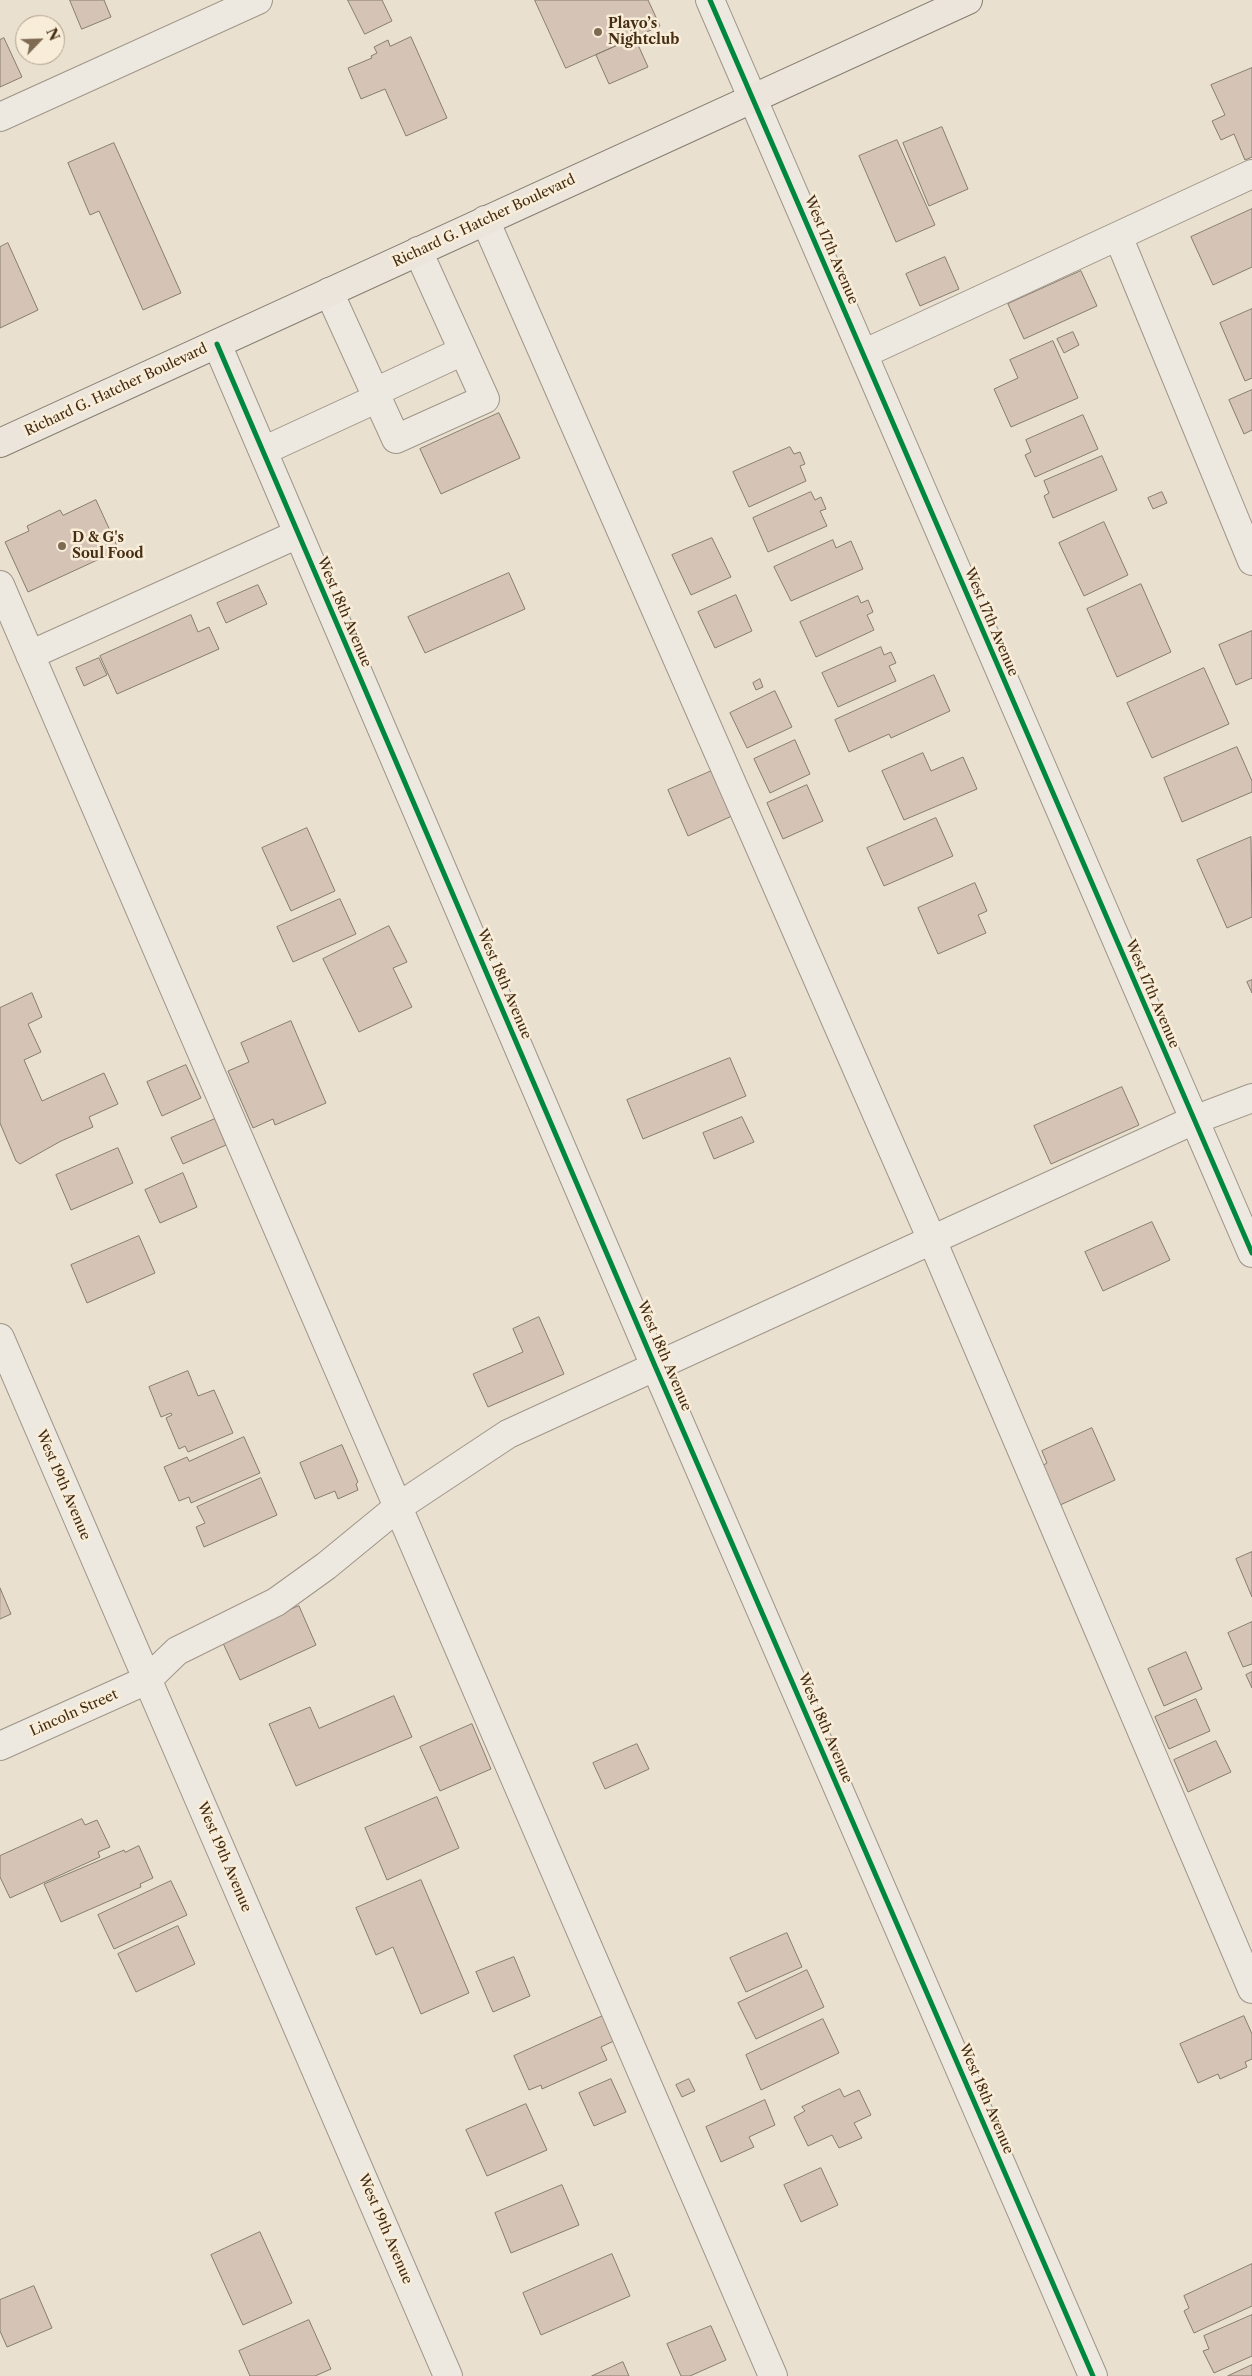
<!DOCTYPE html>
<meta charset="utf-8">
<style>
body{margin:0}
#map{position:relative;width:1252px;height:2376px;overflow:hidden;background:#eae0d0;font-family:"Libre Caslon Text",serif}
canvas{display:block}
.north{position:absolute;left:15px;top:15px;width:50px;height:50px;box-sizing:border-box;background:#f8edd9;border:1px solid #b0a089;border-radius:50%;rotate:66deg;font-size:14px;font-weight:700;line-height:20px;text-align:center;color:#452c12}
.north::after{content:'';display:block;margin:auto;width:18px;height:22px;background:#7f6b54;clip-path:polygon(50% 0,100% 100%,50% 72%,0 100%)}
</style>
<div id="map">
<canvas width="1252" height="2376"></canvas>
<div class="north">N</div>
</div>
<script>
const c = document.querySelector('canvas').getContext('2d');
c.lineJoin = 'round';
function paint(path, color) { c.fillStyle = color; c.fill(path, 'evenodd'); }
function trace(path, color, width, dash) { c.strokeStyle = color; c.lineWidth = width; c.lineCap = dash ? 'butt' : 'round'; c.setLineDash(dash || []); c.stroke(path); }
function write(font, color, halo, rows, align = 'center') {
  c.font = font + ' "Libre Caslon Text",serif'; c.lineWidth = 5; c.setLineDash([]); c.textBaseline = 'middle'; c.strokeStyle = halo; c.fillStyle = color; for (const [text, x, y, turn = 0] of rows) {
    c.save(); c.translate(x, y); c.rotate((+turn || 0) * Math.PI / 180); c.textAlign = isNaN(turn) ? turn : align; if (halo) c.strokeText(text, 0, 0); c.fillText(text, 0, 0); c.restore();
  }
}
const building = new Path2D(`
 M70 0H104L111 17 82 29Z
 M348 0H382L392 21 365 34Z
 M535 0H648L660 26 566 68Z
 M411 37 447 118 406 136 385 89 361 99 348 68 372 58 371 56 377 53 374 47 388 40 390 46Z
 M4 38 22 77 0 87V40Z
 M635 38 648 67 609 84 596 55Z
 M1252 68V157L1245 160 1234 134 1221 140 1212 121 1225 115 1211 85Z
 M942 127 968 189 929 206 903 143Z
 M897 140 935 225 896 242 859 156Z
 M114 143 181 293 143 310 99 211 90 215 68 163Z
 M1252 209V267L1213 285 1191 237Z
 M8 243 38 310 0 328V247Z
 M945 257 959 289 920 306 906 274Z
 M1081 271 1097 306 1024 339 1008 304Z
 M1252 309V378L1245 381 1220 323Z
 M1073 332 1079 345 1064 353 1057 339Z
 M1053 341 1078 398 1011 427 994 389 1018 378 1010 360Z
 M1252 390V430L1244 434 1229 400Z
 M499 413 520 458 441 494 420 449Z
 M1083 415 1098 449 1035 477 1025 455 1031 452 1026 440Z
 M790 447 794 454 800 452 805 464 800 466 806 481 749 507 733 472Z
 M1102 456 1117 490 1053 518 1044 496 1049 493 1044 481Z
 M811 492 815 500 821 497 826 509 820 511 827 526 768 552 753 518Z
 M1162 492 1167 503 1153 509 1148 498Z
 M96 500 119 550 28 592 5 542 29 531 27 526 60 510 63 515Z
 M1104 522 1128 575 1084 596 1059 543Z
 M712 538 731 577 691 595 672 555Z
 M833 540 836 548 851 541 863 569 791 601 774 567Z
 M509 573 525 609 425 653 408 617Z
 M1141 584 1171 652 1117 677 1087 609Z
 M258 585 267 604 226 623 217 603Z
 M736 595 752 631 715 648 698 612Z
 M858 596 861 603 868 600 873 612 867 615 874 630 816 657 800 622Z
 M191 615 198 632 209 627 219 649 117 694 100 656Z
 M1252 631V678L1236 685 1219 645Z
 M881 647 884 655 891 652 896 663 889 666 896 681 838 707 822 673Z
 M99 658 107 675 84 686 76 668Z
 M1204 668 1229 724 1152 758 1127 703Z
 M934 675 950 711 891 738 889 734 849 752 835 720Z
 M760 679 763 687 756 690 753 683Z
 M775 691 792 727 747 748 730 713Z
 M795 740 810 774 770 793 754 759Z
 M1237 747 1252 781V792L1182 822 1164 778Z
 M923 753 931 771 963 757 977 789 904 820 882 771Z
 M714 770 734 815 688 836 668 790Z
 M807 785 823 821 783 839 767 803Z
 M936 818 953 856 884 886 867 848Z
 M307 828 335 891 291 911 262 848Z
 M1251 837 1252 917 1227 928 1197 860Z
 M975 883 987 911 978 915 986 933 938 954 918 908Z
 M340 899 356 934 293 962 277 927Z
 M389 926 407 962 393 968 412 1007 359 1032 323 959Z
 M1252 980V993L1247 982Z
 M32 993 42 1017 28 1024 41 1052 24 1060 42 1101 104 1073 118 1104 89 1117 93 1127 61 1141 20 1164 16 1161 0 1123V1008Z
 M291 1021 326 1103 275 1125 273 1119 253 1128 228 1071 249 1062 241 1043Z
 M730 1058 746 1096 643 1139 627 1100Z
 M186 1065 201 1098 162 1116 147 1082Z
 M1122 1087 1139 1125 1051 1164 1034 1126Z
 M742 1117 754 1142 714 1159 703 1133Z
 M215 1119 226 1145 183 1164 171 1138Z
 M118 1148 133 1183 71 1210 56 1175Z
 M183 1173 197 1207 160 1223 145 1190Z
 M1152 1222 1170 1260 1103 1291 1085 1252Z
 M139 1236 155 1273 87 1303 71 1265Z
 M539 1317 564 1374 488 1407 473 1374 523 1352 513 1329Z
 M188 1371 198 1396 214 1390 233 1433 188 1452 185 1446 179 1449 166 1418 172 1415 171 1413 161 1417 149 1387Z
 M1092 1428 1115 1480 1058 1506 1040 1467 1047 1463 1042 1451Z
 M244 1437 260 1473 191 1503 189 1497 179 1501 164 1467 187 1457 189 1461Z
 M342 1445 358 1482 356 1484 358 1490 338 1499 335 1491 315 1499 300 1463Z
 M261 1478 277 1515 204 1547 196 1527 205 1523 197 1507Z
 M1252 1552V1597L1236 1559Z
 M0 1588 11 1614 0 1619Z
 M299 1606 316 1645 240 1680 222 1641Z
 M1252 1622V1664L1243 1667 1228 1633Z
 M1186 1652 1202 1689 1164 1706 1148 1669Z
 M1252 1672V1688L1246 1675Z
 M394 1696 412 1737 296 1786 269 1724 310 1707 319 1728Z
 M1196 1699 1210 1731 1169 1749 1155 1717Z
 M472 1724 491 1769 440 1791 420 1747Z
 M1216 1741 1231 1772 1188 1792 1174 1760Z
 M637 1744 649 1769 605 1789 593 1763Z
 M437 1797 459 1848 387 1880 365 1828Z
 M82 1819 85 1825 97 1820 110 1847 98 1852 100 1857 10 1898 0 1877V1856Z
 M139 1846 153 1878 140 1884 141 1887 61 1922 44 1884 124 1850 125 1852Z
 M421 1880 469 1993 421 2014 393 1947 376 1955 356 1908Z
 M171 1881 187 1915 114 1949 98 1915Z
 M178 1926 195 1964 136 1992 118 1954Z
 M787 1933 802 1967 746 1992 730 1958Z
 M514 1957 530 1996 493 2012 476 1972Z
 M807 1970 824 2007 756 2039 738 2003Z
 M605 2015 616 2040 601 2047 607 2060 542 2089 541 2085 529 2090 514 2056Z
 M1244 2016 1252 2034V2059L1245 2062 1247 2067 1220 2079 1218 2074 1198 2083 1180 2044Z
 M823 2019 839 2053 761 2090 746 2055Z
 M611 2079 626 2112 594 2126 579 2093Z
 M689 2079 695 2091 682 2097 676 2085Z
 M840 2089 844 2097 859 2090 871 2115 854 2123 862 2138 839 2148 832 2135 808 2146 794 2117 805 2111 802 2107Z
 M765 2100 775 2125 749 2137 754 2147 721 2162 706 2127Z
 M526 2104 547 2150 487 2176 466 2130Z
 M821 2168 838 2205 801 2222 784 2185Z
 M562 2185 579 2225 511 2253 495 2213Z
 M260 2232 292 2303 243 2325 211 2255Z
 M612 2254 630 2296 541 2335 523 2293Z
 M1252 2264V2306L1194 2333 1184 2311 1189 2308 1184 2296Z
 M34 2286 52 2328 7 2347 0 2331V2300Z
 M1252 2315V2356L1214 2373 1203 2351 1209 2349 1204 2336Z
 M309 2320 331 2369 315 2376H250L239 2351Z
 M711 2326 726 2360 690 2376H681L667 2344Z
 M623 2362 629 2376H592Z
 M1252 2365V2376H1228Z`);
paint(building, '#d5c3b5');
trace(building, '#867d71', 1);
const minor = new Path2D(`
 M710 0 1252 1253
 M0 117 258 0
 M485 220 932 1240 1252 1989
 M1118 236 1252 561
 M329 292 396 439 485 399 418 251
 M217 344 655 1366 1093 2376
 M863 354 1252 174
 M375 392 463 351
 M263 451 378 398
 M0 585 773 2376
 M30 655 298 534
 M0 1338 448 2376
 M0 1746 147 1680 177 1651 276 1602 326 1566 398 1507 508 1434 1194 1120 1252 1098`);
const major = new Path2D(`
 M0 443 968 0`);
trace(minor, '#9f9689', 30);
trace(major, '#867d71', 30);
trace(minor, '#ede8e0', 28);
trace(major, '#ebe5db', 28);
trace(new Path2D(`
 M710 0 1252 1253
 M217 344 655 1366 1093 2376`), '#00873e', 5);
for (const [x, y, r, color] of [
 [598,32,5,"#7f6b54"],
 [62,546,5,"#7f6b54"]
]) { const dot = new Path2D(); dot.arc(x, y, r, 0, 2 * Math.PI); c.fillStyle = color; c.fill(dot); trace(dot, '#f8edd9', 2); }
write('bold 14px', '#452c12', '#f8edd9', [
 ["Playo’s",608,24],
 ["Nightclub",608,40],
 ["D & G's",72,538],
 ["Soul Food",72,554]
], 'left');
write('14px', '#452c12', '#f8edd9', [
 ["Richard G. Hatcher Boulevard",484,221,-25],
 ["West 17th Avenue",831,250,67],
 ["Richard G. Hatcher Boulevard",116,390,-25],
 ["West 18th Avenue",344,612,67],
 ["West 17th Avenue",991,622,67],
 ["West 18th Avenue",504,984,67],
 ["West 17th Avenue",1152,994,67],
 ["West 18th Avenue",664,1356,67],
 ["West 19th Avenue",63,1485,67],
 ["Lincoln Street",74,1713,-24],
 ["West 18th Avenue",825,1728,67],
 ["West 19th Avenue",224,1857,67],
 ["West 18th Avenue",986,2099,67],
 ["West 19th Avenue",385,2229,67]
]);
</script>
